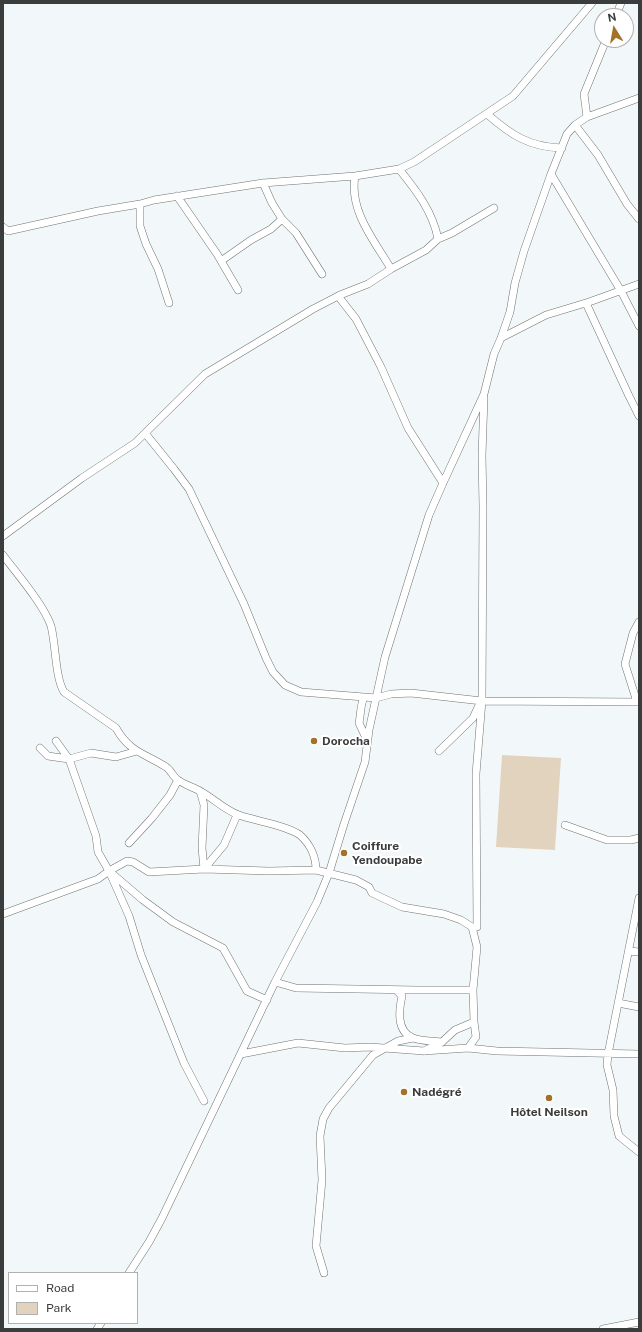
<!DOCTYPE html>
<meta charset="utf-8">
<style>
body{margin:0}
#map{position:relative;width:642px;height:1332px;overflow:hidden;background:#f2f8f9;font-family:"Public Sans",sans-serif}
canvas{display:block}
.frame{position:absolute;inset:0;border:4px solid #3b3d3d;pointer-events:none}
.legend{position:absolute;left:8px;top:1272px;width:130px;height:52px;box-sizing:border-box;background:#fff;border:1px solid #b1b1b1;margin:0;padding:5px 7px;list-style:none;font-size:12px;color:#3b3d3d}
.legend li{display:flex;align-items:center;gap:8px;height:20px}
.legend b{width:20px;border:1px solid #b1b1b1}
.north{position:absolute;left:594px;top:8px;width:40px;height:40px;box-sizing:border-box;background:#fff;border:1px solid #b1b1b1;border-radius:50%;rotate:349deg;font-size:11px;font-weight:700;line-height:16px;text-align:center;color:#3b3d3d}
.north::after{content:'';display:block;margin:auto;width:14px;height:18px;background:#a27226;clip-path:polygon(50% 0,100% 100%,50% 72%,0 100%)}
</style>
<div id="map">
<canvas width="642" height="1332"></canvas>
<div class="frame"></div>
<ul class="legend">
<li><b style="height:5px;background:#fff"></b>Road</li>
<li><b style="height:11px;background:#e2d3be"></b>Park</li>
</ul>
<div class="north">N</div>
</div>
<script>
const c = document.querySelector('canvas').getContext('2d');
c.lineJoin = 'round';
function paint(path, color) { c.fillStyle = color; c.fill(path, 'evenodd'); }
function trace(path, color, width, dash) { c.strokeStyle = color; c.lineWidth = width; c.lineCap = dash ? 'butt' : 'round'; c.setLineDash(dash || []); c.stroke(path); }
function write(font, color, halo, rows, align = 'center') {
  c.font = font + ' "Public Sans",sans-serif'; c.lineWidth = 4; c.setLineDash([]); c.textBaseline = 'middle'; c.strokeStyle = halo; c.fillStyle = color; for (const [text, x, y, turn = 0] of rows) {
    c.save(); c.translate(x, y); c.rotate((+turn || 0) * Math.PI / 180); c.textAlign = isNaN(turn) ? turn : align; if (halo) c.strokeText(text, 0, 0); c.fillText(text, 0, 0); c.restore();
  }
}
paint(new Path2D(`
 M502 755 561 758 555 850 496 847Z`), '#e2d3be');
const street = new Path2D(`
 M616 16 621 3
 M487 114C511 135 529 147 562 148
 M587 117 639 98
 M575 125 598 155 627 204 639 219
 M551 174 621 291 639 326
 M355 176C349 211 374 240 391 269
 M263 183 272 203 282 219 296 233 322 274
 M177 196 217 254 238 290
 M140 204V226L146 244 158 269 169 303
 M3 227 8 231 98 211 140 204 154 200 263 183 355 176 399 169 414 162 513 96 592 3
 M438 239 452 233 494 208
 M221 261 251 240 271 229 282 219
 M338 296 356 319 381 367 408 428 443 483
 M586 303 629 396 639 416
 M501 338 546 315 589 302 639 284
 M484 398 482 455 483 507 482 701 637 702 625 664 633 633 639 622
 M145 433 174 469 189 489 244 604 266 658 273 672 285 685 301 692 364 697C360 706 361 714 359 723L367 740
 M3 536 82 478 135 443 205 374 313 309 340 295 368 284 391 269 426 250 438 239C433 212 416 190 399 169
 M3 555C17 574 44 605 51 626 56 645 55 677 64 692L116 728C129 752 146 754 166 767 171 770 173 777 178 780 185 785 193 787 200 791 213 798 226 811 239 815 255 821 286 825 300 835 310 844 316 857 316 870
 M364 697 376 698 391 694 411 693 482 701 476 774 477 927
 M56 741 69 759 96 836 98 852 109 871 143 900 173 922 223 948 247 991 267 1000
 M40 748 48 756 69 759 91 753 116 757 137 751
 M439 751 473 718 480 703
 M200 791 204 805 202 848 204 869
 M565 825 607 840H631L639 838
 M129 843 152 818 170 795 178 780
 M204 869 224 845 237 815
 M110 873 129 916 141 955 184 1063 204 1101
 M639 898 608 1054 607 1065 613 1090 614 1116 619 1136 639 1152
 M3 914 98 879 109 871 127 861 133 862 149 872 204 869 269 871 316 870 356 880 369 887 372 893 402 907 444 914 461 920 472 927 477 947 473 990 474 1022 455 1030 442 1042 424 1051
 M629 951 639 952
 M275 982 296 988 418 990H473
 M396 990 402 996C399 1010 396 1031 413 1038 420 1041 434 1041 442 1042
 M618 1003 639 1007
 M468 1048 476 1037 474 1022
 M241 1054 298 1043 345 1048 370 1047 424 1051 468 1048 497 1051 639 1054
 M129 1273 149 1242 162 1218 275 982 317 902 329 873 344 824 365 762 369 730 385 657 429 515 443 483 484 394 494 354 501 338 510 312 515 283 524 251 551 174 567 134 575 125 587 117 584 94 606 40
 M324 1273 316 1246 322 1180 320 1136 323 1119 329 1108 373 1055 398 1041 413 1038
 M97 1329 101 1323
 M603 1329 639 1322`);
trace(street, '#6e7374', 8);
trace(street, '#fff', 7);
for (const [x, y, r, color] of [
 [314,741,4,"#a27226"],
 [344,853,4,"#a27226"],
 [404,1092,4,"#a27226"],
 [549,1098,4,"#a27226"]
]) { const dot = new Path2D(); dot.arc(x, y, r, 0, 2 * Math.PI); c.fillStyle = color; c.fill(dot); trace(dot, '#fff', 1.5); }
write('bold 12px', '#3b3d3d', '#fff', [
 ["Dorocha",322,741],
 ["Coiffure",352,846],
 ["Yendoupabe",352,860],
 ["Nadégré",412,1092],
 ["Hôtel Neilson",549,1112,"center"]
], 'left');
</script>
